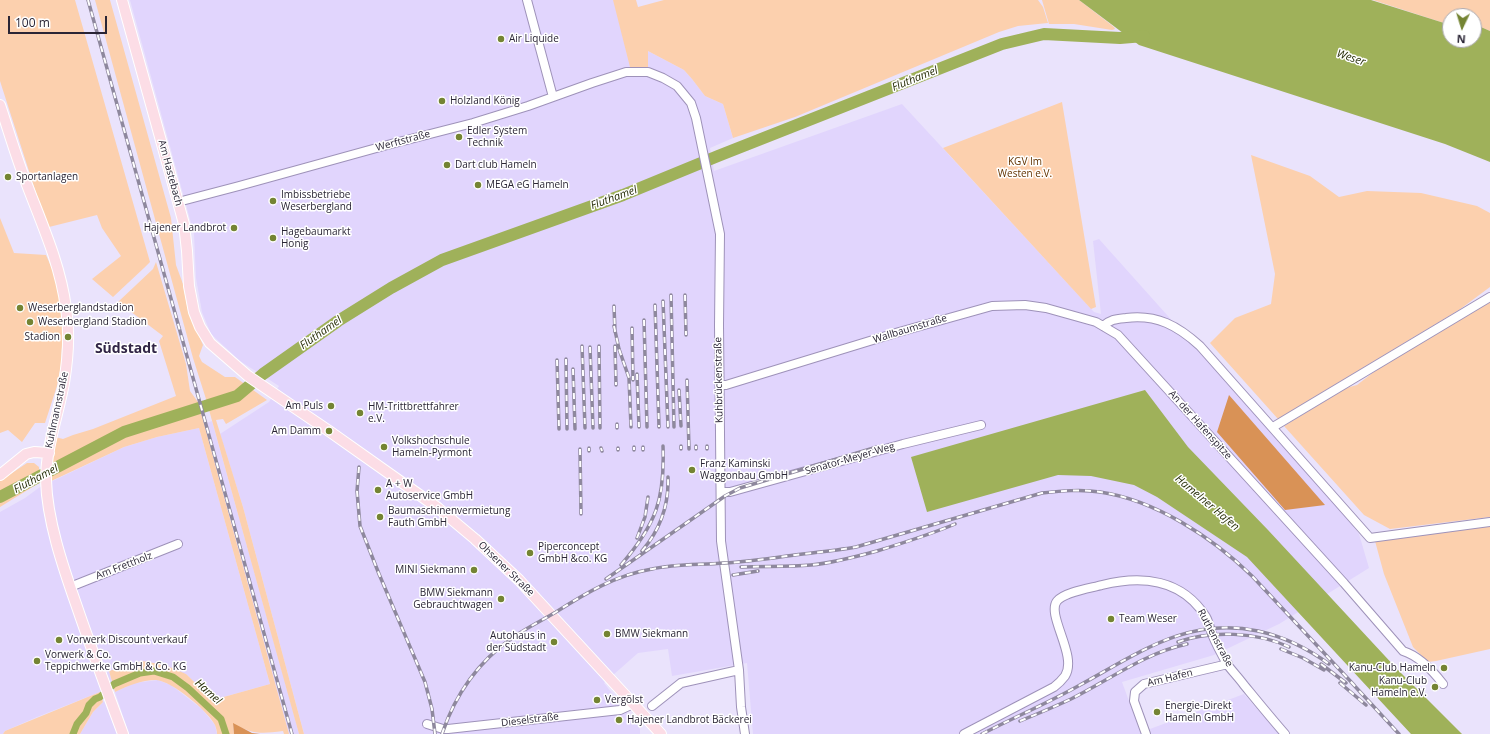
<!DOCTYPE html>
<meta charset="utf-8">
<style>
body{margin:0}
#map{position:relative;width:1490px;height:734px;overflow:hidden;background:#eae3fc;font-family:"Open Sans",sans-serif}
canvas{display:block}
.north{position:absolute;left:1442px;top:8px;width:40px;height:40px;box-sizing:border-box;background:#fff;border:1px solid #aaa8ae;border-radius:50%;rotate:184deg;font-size:11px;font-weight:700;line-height:16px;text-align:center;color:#2a2535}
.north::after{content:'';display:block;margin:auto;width:14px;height:18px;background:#748433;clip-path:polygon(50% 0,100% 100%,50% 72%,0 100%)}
.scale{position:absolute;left:8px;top:16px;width:99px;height:18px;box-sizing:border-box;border:2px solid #2a2535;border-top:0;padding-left:5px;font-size:12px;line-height:14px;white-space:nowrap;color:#2a2535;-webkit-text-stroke:3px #fff;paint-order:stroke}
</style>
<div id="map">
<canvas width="1490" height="734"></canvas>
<div class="north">N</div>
<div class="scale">100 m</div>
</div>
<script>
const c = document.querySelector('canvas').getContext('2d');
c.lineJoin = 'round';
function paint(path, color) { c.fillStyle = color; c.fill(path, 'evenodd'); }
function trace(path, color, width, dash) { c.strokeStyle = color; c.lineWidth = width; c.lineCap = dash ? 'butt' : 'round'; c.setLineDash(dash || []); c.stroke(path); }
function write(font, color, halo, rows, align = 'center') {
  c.font = font + ' "Open Sans",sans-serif'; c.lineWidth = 3; c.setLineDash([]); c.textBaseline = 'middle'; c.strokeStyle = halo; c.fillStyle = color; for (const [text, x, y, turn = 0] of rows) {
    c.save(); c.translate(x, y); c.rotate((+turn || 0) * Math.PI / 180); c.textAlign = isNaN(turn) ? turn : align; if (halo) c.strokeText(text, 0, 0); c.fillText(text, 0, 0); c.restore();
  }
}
paint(new Path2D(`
 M130 0H633L648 51 684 70 692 79 705 96 723 104 733 138 710 148 714 171 902 104 1094 312 1101 314 1093 241 1099 239 1338 506 1359 534 1369 568 1279 624 1214 655 1122 682 1141 734H753L747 663 672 676 668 649 638 653 604 683 640 729V734H304L243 507 220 434 269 402 279 386 240 361 211 334 202 312 196 278 194 234Z
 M212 421 290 700 299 734H289L204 424Z
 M199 428 270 684 213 700 186 674 109 671 112 682 100 692 37 717 5 731 3 734H0V512L25 498 40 487 124 447 157 437Z
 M158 680 171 685 202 709 215 725 217 734H129L115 692 134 683Z
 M1244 694 1279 734H1151L1150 729Z
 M104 701 117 734H80L93 712Z`), '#e1d5fd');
paint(new Path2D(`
 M0 0H75L150 262 144 268 113 297 92 279 121 256 102 228 97 215 49 227 36 193 0 81Z
 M95 0H110L171 218 176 265 183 284 188 311 203 345 199 356 202 362 225 377H235L267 400 226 424 223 419 216 420 243 507 304 734H299L206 399 193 358Z
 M613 0H636L638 7 664 0H1038L1043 7 1048 23 1018 26 999 32 795 117 733 138 723 104 705 96 692 79 684 70 648 51V48V71H631Z
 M1042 0H1079L1114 27 1115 29 1112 30 1074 24H1049Z
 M1373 0H1490V31L1474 24V16H1450V23H1444Z
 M1062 102 1096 307 1091 309 943 148Z
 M1251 155 1310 176 1339 197 1367 191 1421 193 1477 206 1490 213V287L1459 310 1278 419 1210 343 1235 318 1271 304 1275 274Z
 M0 218 14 253 46 255 57 280 63 324 61 366 57 386 45 423H35L22 442 8 430 0 433Z
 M156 262 186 364 190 391 198 402 289 734H284L283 731C260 734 253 734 233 724L234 734H217C217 731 216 728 215 725 208 711 172 681 156 680 141 680 128 686 115 692L109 671 142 661 165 665 186 674 213 700 270 684 199 428 157 437 124 447 47 483 51 436 63 439 73 435 93 429 176 396 159 341 163 336 118 302 153 269Z
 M1490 302V517L1390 529 1364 515 1284 426 1346 388 1357 385 1375 371 1483 304Z
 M27 463H34L39 467V483L0 507V481Z
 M1490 525V649L1436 661 1428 662 1413 647 1384 574 1375 541Z
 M100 692 103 702 93 712 80 734H3L5 731Z`), '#fcd0ae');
paint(new Path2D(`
 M1229 395 1325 505 1285 510 1217 432Z
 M233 723 252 733 260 734H234Z`), '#d99256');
paint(new Path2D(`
 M1079 0H1371L1444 23H1450V40H1474V24L1490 31V162L1445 144 1139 45Z
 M1145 390 1188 447 1268 530 1397 669 1462 734H1411L1247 557 1157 497 1134 485 1091 476 1058 475 927 512 911 457Z`), '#9fb15a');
trace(new Path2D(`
 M73 734 77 724 86 713 89 705 95 699 100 697 114 684 140 673 154 671 173 677 188 688 221 719 226 734`), '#9fb15a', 7);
trace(new Path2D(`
 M0 497 124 432 237 396 263 374 338 321 391 288 442 260 623 195 718 156 1002 44 1044 34 1120 38 1144 36`), '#9fb15a', 12);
const minor = new Path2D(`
 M527 0 553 97
 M178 202 239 186 391 144 473 123 528 106 592 83 626 72H648L663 78 677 86 691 103 696 118 720 234 719 325 721 541 739 670 741 707 745 734
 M1103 326C1111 319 1116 319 1126 318 1157 314 1178 326 1200 346L1370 538 1490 522
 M720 385H726L899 332 992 306 1025 305 1046 308 1096 322 1118 335 1344 583 1403 651C1419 656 1433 671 1443 684
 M1273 427 1490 297
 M721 492H730L903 444 981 425
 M70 587 178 544
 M652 706 681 683 739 670
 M427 724 443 729H448L620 710 633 704
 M964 734 1054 687C1058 684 1062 680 1065 676 1078 656 1046 615 1057 601 1064 592 1091 588 1102 585 1142 575 1182 579 1206 617 1209 622 1210 629 1212 634 1216 644 1222 655 1227 664 1232 671 1239 678 1244 685 1258 702 1271 718 1285 734
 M1146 734 1134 701 1135 692 1144 684 1228 664`);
const major = new Path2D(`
 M122 0 178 202 184 224 187 251 189 286 194 312 200 327 210 343 248 376 329 431 438 508 475 539 519 580 661 734
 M0 105C8 129 15 153 24 177 40 220 60 262 66 308 70 333 68 359 64 383 58 416 46 447 46 480 47 520 63 567 76 604 91 648 107 691 123 734
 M0 475 26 454 34 452 49 453`);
trace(minor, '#9e92b9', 10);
trace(major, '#fff', 12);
trace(minor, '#fff', 8);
trace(major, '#fcdde6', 10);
const rail = new Path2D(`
 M88 0 292 734
 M671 295 674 427
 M685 295 686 335
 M663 301 668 427
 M655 305 659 427
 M614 306 615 332
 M644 320 647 427
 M614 326 619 349 629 378 631 427
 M632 328 633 380
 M582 346 585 428
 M599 346 600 428
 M615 346 616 385
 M590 347 593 428
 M566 359 567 429
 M557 360 559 429
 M573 369 575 429
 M637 374 639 427
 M687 380 689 449
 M679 390 681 426
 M617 424V428
 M681 446V449
 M707 446V449
 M634 447V450
 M643 447V450
 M589 448V451
 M601 448 602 451
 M618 448V450
 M580 449 581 514
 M696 449V446
 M359 467 357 491 360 526 379 574 425 682 432 709 435 734
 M637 538 645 517 648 497
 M642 551C660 530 669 505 668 477
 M621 565C656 524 665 500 663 446
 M741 567C764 566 788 567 811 565 833 563 855 557 877 551 903 543 929 535 955 524
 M733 575 758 571
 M606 579 725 496 740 488 877 447
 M1178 642C1210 630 1258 632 1289 647
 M1281 649 1303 658 1324 670
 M1321 664 1346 683
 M1351 682 1399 734
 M1340 683 1366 705
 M1020 721C1037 714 1054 707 1071 699 1109 680 1145 653 1187 644
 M442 734C455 695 478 662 512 638 526 628 541 621 556 612 586 593 616 575 652 569 675 564 700 565 724 563 745 562 766 559 787 556 810 553 833 551 856 547L1042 493C1061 491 1081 489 1100 492 1155 500 1212 537 1252 576L1354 685
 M982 734C1015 717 1048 703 1080 685 1139 653 1188 616 1258 631 1285 637 1307 648 1329 664`);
trace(rail, '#8e889d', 3.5);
trace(rail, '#fff', 2, [6]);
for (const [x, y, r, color] of [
 [501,39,4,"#748433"],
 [442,101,4,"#748433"],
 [459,137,4,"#748433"],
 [447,165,4,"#748433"],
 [8,177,4,"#748433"],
 [478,185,4,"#748433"],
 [273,201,4,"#748433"],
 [234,228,4,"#748433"],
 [273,238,4,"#748433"],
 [20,308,4,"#748433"],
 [30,322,4,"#748433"],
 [68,337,4,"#748433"],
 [331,406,4,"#748433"],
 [360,413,4,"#748433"],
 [329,431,4,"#748433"],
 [384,447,4,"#748433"],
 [692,470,4,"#748433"],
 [378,490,4,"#748433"],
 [380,517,4,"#748433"],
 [530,553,4,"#748433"],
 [474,570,4,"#748433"],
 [501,599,4,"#748433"],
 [1111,619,4,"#748433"],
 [607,634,4,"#748433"],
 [59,640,4,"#748433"],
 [554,642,4,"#748433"],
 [37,661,4,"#748433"],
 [1444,668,4,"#748433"],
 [1435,687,4,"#748433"],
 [597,700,4,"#748433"],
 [1157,712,4,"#748433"],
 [619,720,4,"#748433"]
]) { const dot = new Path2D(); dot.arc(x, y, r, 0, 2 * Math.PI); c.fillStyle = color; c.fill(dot); trace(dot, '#fff', 1.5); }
write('10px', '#2a2535', '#fff', [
 ["Air Liquide",509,39],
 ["Holzland König",450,101],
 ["Edler System",467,131],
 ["Technik",467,143],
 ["Dart club Hameln",455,165],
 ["Sportanlagen",16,177],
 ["MEGA eG Hameln",486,185],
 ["Imbissbetriebe",281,195],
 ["Weserbergland",281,207],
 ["Hajener Landbrot",226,228,"right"],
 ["Hagebaumarkt",281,232],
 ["Honig",281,244],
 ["Weserberglandstadion",28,308],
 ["Weserbergland Stadion",38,322],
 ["Stadion",60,337,"right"],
 ["Am Puls",323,406,"right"],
 ["HM-Trittbrettfahrer",368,407],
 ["e.V.",368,419],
 ["Am Damm",321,431,"right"],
 ["Volkshochschule",392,441],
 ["Hameln-Pyrmont",392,453],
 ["Franz Kaminski",700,464],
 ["Waggonbau GmbH",700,476],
 ["A + W",386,484],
 ["Autoservice GmbH",386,496],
 ["Baumaschinenvermietung",388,511],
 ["Fauth GmbH",388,523],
 ["Piperconcept",538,547],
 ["GmbH &co. KG",538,559],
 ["MINI Siekmann",466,570,"right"],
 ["BMW Siekmann",493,593,"right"],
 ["Gebrauchtwagen",493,605,"right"],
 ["Team Weser",1119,619],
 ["BMW Siekmann",615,634],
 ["Autohaus in",546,636,"right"],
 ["der Südstadt",546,648,"right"],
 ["Vorwerk Discount verkauf",67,640],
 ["Vorwerk & Co.",45,655],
 ["Teppichwerke GmbH & Co. KG",45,667],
 ["Kanu-Club Hameln",1436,668,"right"],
 ["Kanu-Club",1427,681,"right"],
 ["Hameln e.V.",1427,693,"right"],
 ["Vergölst",605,700],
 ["Energie-Direkt",1165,706],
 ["Hameln GmbH",1165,718],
 ["Hajener Landbrot Bäckerei",627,720]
], 'left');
write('10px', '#2a2535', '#fff', [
 ["Werftstraße",403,141,-15],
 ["Am Hastebach",170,173,75],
 ["Wallbaumstraße",910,329,-17],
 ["Kuhbrückenstraße",719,380,-91],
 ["Kuhlmannstraße",57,410,-78],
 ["An der Hafenspitze",1200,425,48],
 ["Senator-Meyer-Weg",850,459,-16],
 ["Am Frettholz",124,566,-21],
 ["Ohsener Straße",506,569,44],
 ["Ruthenstraße",1215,638,62],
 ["Am Hafen",1170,678,-14],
 ["Dieselstraße",530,720,-7]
]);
write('10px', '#623301', '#fff', [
 ["KGV Im",1025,162],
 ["Westen e.V.",1025,174]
]);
write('italic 11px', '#282f09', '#fff', [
 ["Weser",1351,58,19],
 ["Fluthamel",915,79,-22],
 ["Fluthamel",614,198,-20],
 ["Fluthamel",321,333,-35],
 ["Fluthamel",36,479,-28],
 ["Hamelner Hafen",1207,503,40],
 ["Hamel",208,692,42]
]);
write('bold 14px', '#312546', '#fff', [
 ["Südstadt",126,349]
]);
</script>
